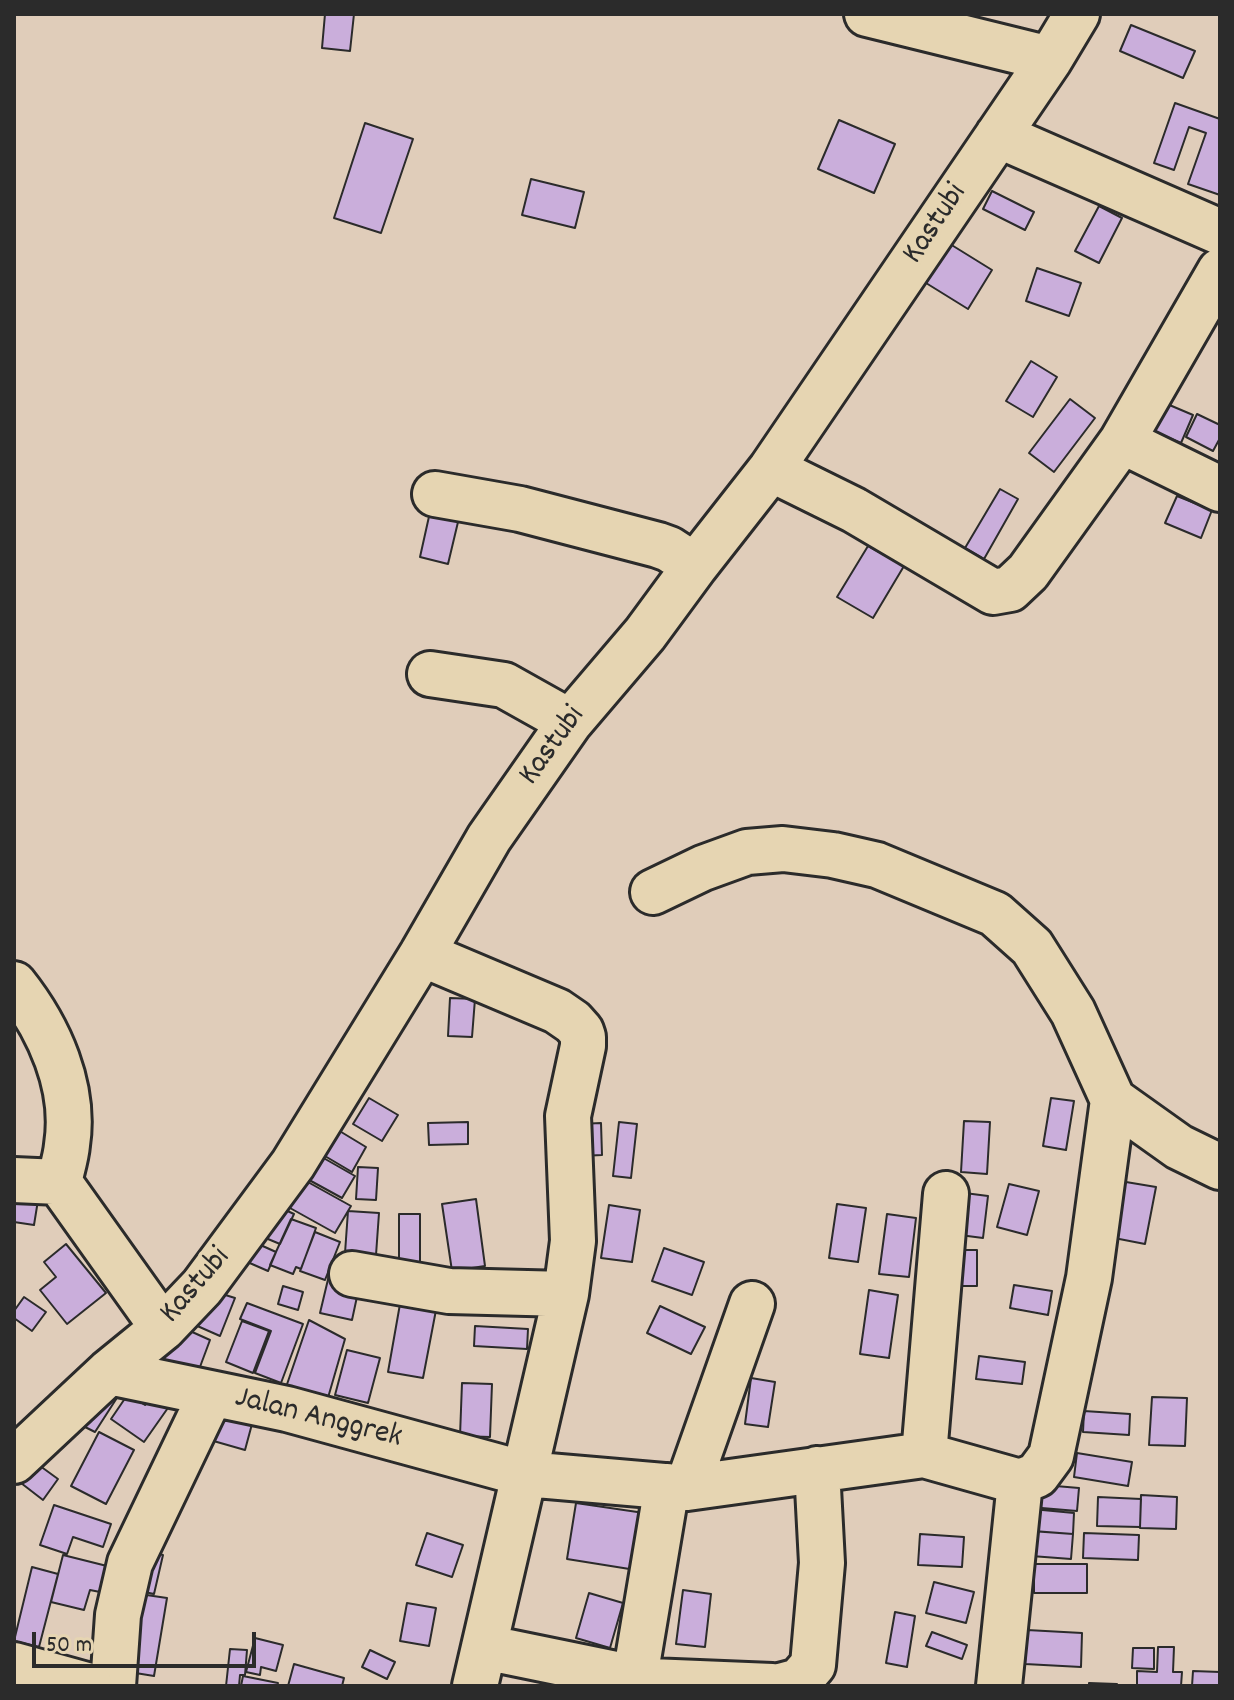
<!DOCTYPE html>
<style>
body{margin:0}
#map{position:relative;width:1234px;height:1700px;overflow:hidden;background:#e0cdba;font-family:Dekko,sans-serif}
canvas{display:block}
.frame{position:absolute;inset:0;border:16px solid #2b2b2b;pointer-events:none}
.scale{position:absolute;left:32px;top:1632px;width:224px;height:36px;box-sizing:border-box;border:4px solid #2b2b2b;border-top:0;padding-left:10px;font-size:24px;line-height:28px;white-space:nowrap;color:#2b2b2b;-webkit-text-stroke:6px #e6d5b2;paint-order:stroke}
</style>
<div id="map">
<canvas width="1234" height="1700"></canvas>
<div class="frame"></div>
<div class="scale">50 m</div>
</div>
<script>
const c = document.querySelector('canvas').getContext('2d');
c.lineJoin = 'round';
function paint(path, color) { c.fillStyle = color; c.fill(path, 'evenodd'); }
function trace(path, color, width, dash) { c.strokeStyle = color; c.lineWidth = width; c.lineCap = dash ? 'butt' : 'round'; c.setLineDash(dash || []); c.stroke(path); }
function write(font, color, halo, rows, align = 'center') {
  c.font = font + ' Dekko,sans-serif'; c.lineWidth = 7; c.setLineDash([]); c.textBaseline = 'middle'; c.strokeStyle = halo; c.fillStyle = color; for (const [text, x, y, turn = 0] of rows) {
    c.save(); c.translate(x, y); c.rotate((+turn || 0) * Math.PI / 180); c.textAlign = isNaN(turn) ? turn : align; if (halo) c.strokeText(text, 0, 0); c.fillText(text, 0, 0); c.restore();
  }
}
const building = new Path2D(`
 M325 14H354L350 51 322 48Z
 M1131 25 1195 51 1183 78 1120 51Z
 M1175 103 1220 119V195L1188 184 1206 133 1189 127 1174 170 1154 163Z
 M839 120 895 144 874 193 818 169Z
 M365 123 413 139 381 233 334 218Z
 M531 179 584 192 575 228 522 215Z
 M992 191 1034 212 1025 230 983 209Z
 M1099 206 1122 218 1099 263 1075 251Z
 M950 244 992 270 968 309 926 283Z
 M1037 268 1081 283 1069 316 1026 301Z
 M1031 361 1057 377 1033 417 1006 401Z
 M1153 398 1193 415 1181 443 1141 426Z
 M1070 399 1095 418 1054 472 1029 453Z
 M1197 414 1220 425V438L1213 451 1186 437Z
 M1000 489 1018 499 984 559 965 548Z
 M434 494 463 501 448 564 420 557Z
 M1177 496 1212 510 1201 538 1165 523Z
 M868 546 904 566 873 618 837 597Z
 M450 998 475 999 472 1037 448 1036Z
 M369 1098 398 1115 382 1141 353 1124Z
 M1051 1098 1074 1101 1066 1150 1043 1146Z
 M964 1121 990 1122 987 1174 961 1172Z
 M468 1122V1144L429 1145 428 1123Z
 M619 1122 637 1124 631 1178 613 1176Z
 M601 1123 602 1155 581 1156 580 1124Z
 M328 1124 366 1147 352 1172 313 1149Z
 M313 1152 355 1176 342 1198 300 1175Z
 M358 1167 378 1168 376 1200 356 1199Z
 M297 1176 351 1206 335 1233 281 1203Z
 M1120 1181 1156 1187 1145 1244 1109 1237Z
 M1009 1184 1039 1191 1027 1235 997 1227Z
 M14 1191 39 1194 34 1225 14 1222Z
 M957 1192 988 1196 983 1238 952 1234Z
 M476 1199 485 1266 452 1271 442 1204Z
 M270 1203 294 1214 280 1244 256 1234Z
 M837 1204 866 1208 858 1262 829 1258Z
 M609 1205 640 1210 632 1262 601 1258Z
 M348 1211 379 1213 376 1255 345 1253Z
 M399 1214H420V1267H399Z
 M887 1214 916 1218 909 1277 879 1274Z
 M291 1219 316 1228 301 1269 296 1267 293 1274 270 1265Z
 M315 1232 340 1242 325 1280 300 1271Z
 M245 1238 276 1252 268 1271 236 1257Z
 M66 1244 106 1293 67 1324 40 1290 56 1277 44 1262Z
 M664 1248 704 1262 692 1295 652 1281Z
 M948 1250H977V1286H948Z
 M330 1271 361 1278 352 1320 320 1313Z
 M1014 1285 1052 1291 1048 1315 1010 1308Z
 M283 1286 303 1292 298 1310 278 1304Z
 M203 1288 235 1298 220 1336 177 1317Z
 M869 1290 898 1295 889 1358 860 1354Z
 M24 1297 46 1312 32 1331 14 1318V1311Z
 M247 1303 303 1324 281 1383 255 1373 271 1331 240 1319Z
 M400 1304 436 1310 423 1378 388 1372Z
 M660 1306 705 1327 691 1354 647 1333Z
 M309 1320 345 1339 325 1408 283 1396Z
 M242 1321 269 1331 253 1373 226 1362Z
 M170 1322 210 1340 194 1383 151 1366Z
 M475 1326 528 1329 527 1349 474 1346Z
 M347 1350 380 1358 368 1403 335 1395Z
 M979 1356 1025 1362 1022 1384 976 1379Z
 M751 1378 775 1382 768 1427 745 1424Z
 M462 1383 492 1384 490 1437 460 1436Z
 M122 1390 95 1432 65 1417Z
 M128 1394 145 1405 154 1394 170 1405 144 1442 111 1419Z
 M1152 1397 1187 1398 1185 1446 1149 1445Z
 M1084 1411 1130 1414 1129 1435 1083 1432Z
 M210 1412 252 1424 245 1450 203 1438Z
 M99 1432 134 1450 106 1504 71 1486Z
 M1077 1453 1132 1462 1128 1486 1074 1477Z
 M36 1463 58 1479 43 1500 21 1483Z
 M1032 1484 1079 1488 1077 1511 1030 1507Z
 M1141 1495 1177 1497 1176 1529 1140 1528Z
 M1098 1497 1141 1499 1140 1527 1097 1526Z
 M576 1503 651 1514 642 1571 567 1559Z
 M54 1505 111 1524 103 1547 73 1537 67 1554 40 1545Z
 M1032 1509 1074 1513 1073 1534 1031 1531Z
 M1020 1530 1073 1534 1071 1559 1018 1555Z
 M427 1533 463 1545 452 1577 416 1565Z
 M1084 1533 1139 1535 1138 1560 1083 1558Z
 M920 1534 964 1537 962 1567 918 1565Z
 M138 1550 163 1555 154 1594 126 1588Z
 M63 1555 107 1566 100 1592 90 1590 84 1610 51 1602Z
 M1034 1564H1087V1593H1034Z
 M32 1567 58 1574 39 1647 14 1641Z
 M934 1582 974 1592 966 1623 926 1613Z
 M683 1590 711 1594 705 1647 676 1644Z
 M126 1592 167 1598 154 1676 117 1670Z
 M589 1593 623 1603 610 1648 576 1638Z
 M407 1603 436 1608 429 1646 400 1641Z
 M895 1612 915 1616 907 1667 886 1663Z
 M1027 1630 1082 1633 1081 1667 1025 1664Z
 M932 1632 967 1645 962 1659 926 1646Z
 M255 1638 283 1645 276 1671 261 1667 260 1675 246 1672Z
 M1158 1647H1174L1173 1672H1182L1181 1686H1137V1671L1157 1672Z
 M1133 1648H1154V1669L1132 1668Z
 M230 1649 247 1650 245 1675H240L239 1686H226Z
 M370 1650 395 1662 387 1679 362 1667Z
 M294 1664 344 1678 342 1686H288Z
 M1193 1671 1220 1672V1686H1192Z
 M243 1676 278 1683 277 1686H241Z
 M1089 1683 1117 1684V1686H1089Z`);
paint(building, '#caaedb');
trace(building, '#2b2b2b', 2);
const minor = new Path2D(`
 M867 14 1050 59
 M998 135 1220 232
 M1122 441 1220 271
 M771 469 854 510 993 592 1010 589 1028 572 1122 441 1220 489
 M435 494 520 509 658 545 669 549 695 566
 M430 674 504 685 570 722
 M653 892 703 868 747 852 783 849 833 855 877 865 995 914 1032 947 1073 1012 1113 1100 1179 1147 1220 1167
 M422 954 557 1011 573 1022 581 1031 583 1037V1046L568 1116 573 1241 566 1294
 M14 984C49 1028 76 1087 67 1145 66 1157 62 1169 59 1182
 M14 1180 59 1182 163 1328
 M352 1274 449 1291 566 1294 475 1686
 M109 1372 287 1409 525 1474 687 1488 924 1455 1020 1482 999 1686
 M924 1455 946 1194
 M14 1461 109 1372 163 1328 202 1287 293 1164 422 954 489 838 570 722 645 634 695 566 771 469 1050 59 1077 14
 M1020 1482 1037 1475 1051 1456 1089 1278 1113 1100
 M687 1488 752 1304
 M484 1647 650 1681 772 1686
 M635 1677 667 1486
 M113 1686 118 1615 130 1563 211 1394
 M780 1686 799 1681 813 1665 822 1563 817 1469`);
const major = new Path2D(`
 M14 1665 90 1686`);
trace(minor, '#2b2b2b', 50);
trace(major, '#2b2b2b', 50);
trace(minor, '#e6d5b2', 44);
trace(major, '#e6d5b2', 44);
write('32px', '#2b2b2b', '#e6d5b2', [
 ["Kastubi",937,225,-56],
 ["Kastubi",554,747,-54],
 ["Kastubi",197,1287,-49],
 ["Jalan Anggrek",318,1420,14]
]);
</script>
